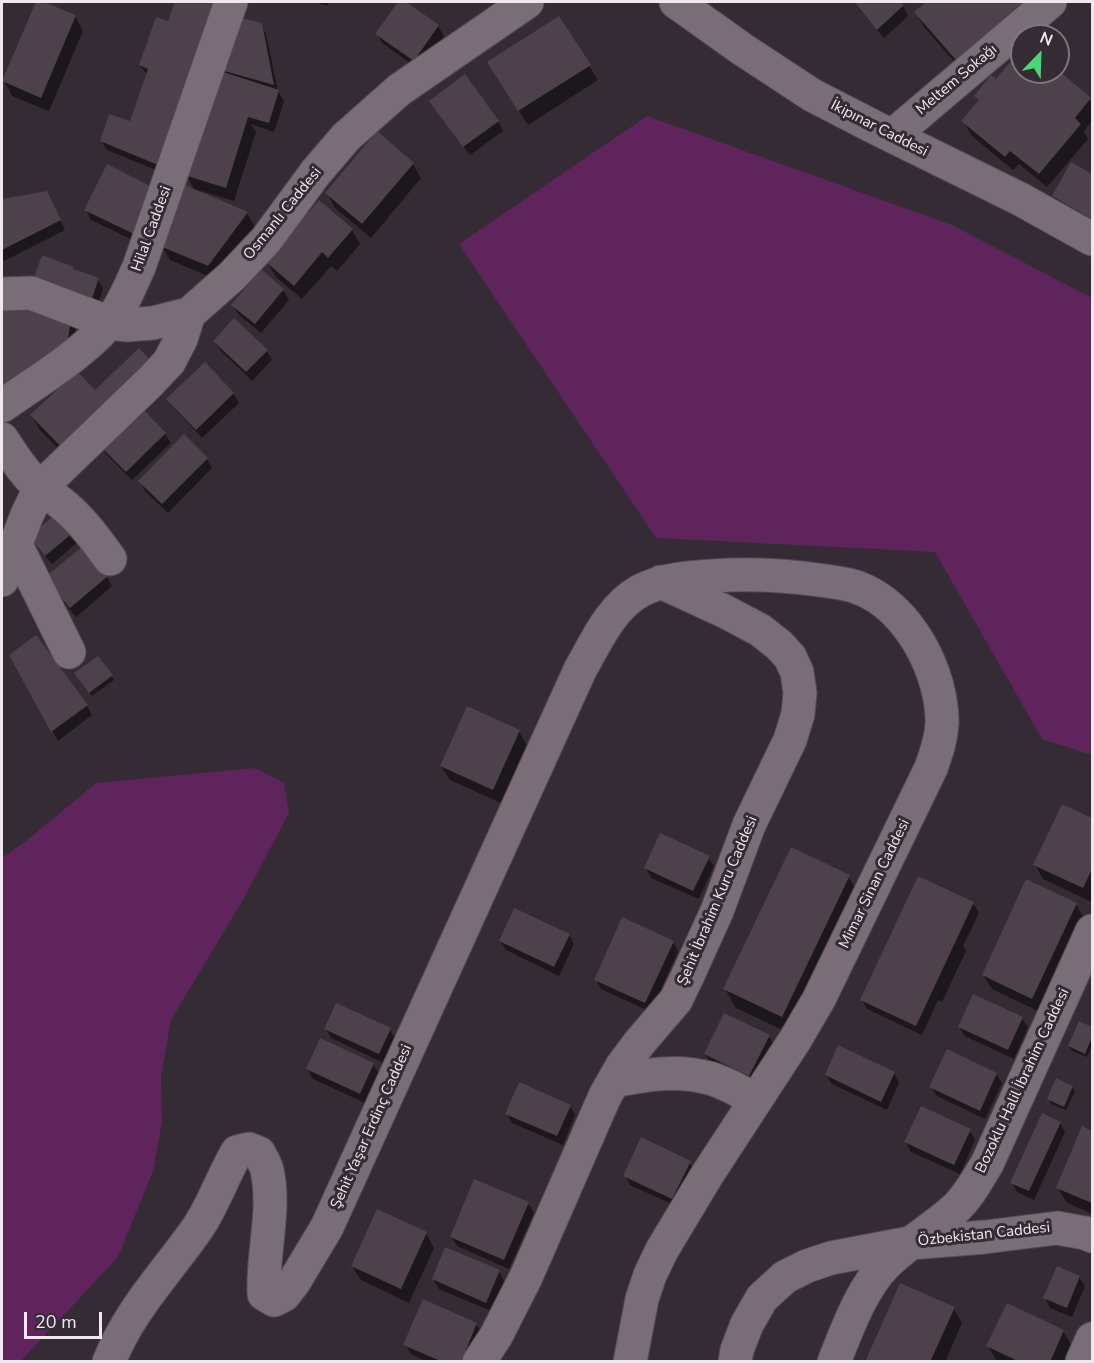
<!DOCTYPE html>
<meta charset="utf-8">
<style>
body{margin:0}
#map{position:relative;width:1094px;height:1363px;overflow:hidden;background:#352b34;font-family:"Nunito Sans",sans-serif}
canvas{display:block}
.frame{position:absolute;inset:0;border:3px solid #efe8ee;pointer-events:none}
.north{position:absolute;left:1010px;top:24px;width:60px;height:60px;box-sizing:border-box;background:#352b34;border:2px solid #7f777e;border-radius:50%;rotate:23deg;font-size:16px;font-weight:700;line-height:24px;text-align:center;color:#efe8ee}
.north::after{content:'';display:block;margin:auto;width:21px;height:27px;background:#4dd676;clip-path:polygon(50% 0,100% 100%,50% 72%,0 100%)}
.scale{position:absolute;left:24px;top:1312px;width:78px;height:27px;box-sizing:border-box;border:3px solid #efe8ee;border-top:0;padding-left:8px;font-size:18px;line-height:21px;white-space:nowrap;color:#efe8ee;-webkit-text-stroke:4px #352b34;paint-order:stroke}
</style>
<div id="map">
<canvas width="1094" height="1363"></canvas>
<div class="frame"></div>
<div class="north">N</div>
<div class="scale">20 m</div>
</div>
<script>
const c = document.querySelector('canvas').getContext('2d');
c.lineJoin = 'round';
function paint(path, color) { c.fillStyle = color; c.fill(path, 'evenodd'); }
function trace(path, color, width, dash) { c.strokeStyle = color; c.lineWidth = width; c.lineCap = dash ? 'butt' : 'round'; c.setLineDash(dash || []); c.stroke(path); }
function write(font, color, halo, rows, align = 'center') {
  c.font = font + ' "Nunito Sans",sans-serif'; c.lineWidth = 6; c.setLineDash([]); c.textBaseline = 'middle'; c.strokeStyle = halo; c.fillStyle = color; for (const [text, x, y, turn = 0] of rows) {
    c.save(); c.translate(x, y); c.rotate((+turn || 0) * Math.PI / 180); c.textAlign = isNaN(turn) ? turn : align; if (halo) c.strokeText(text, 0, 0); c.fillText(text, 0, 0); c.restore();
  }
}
paint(new Path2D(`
 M647 116 952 225 1092 298V755L1042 739 935 552 656 538 459 244Z
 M255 768 284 783 289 813 244 898 171 1020 161 1076 162 1122 153 1171 118 1257 21 1361H2V858L26 841 96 783Z`), '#5e245b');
paint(new Path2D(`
 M37 2H41L75 16 83 31 49 111 12 96 4 81Z
 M176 2H225L168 175 107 150 101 141 131 123 147 75 140 65 169 23Z
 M316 2H329L327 6Z
 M400 2H403L438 26 444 36 420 70 382 43 377 34Z
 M853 2H897L903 6 908 16 884 38Z
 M928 2H1023L1031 16 965 74 924 27 916 13Z
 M559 18 598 80 528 125 497 77Z
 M261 24 266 34 278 91 284 101 274 132 251 124 256 132 234 201 201 191V193L247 213 255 227 217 280 170 260 161 245 195 191 186 174 226 75 223 70Z
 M1022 62V72H1058L1090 99 1092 103V121L1084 131 1088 139 1047 187 1019 164 1013 170 972 136 963 121 980 102 976 96 1017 68Z
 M437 111 498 121 503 131 470 155Z
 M413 164 421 178 371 238 335 208 327 193Z
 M1072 164 1092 176V225L1059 206 1054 196Z
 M155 190 139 243 91 220 86 210Z
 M46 192 65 230 2 262V201Z
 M352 230 360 244 337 271 331 266 302 299 276 277 267 262Z
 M73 268 75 271 98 280 103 289 94 316 38 296Z
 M261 272 283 290 289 300 261 333 238 314 233 305Z
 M2 306 70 320 78 334 2 393Z
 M214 341 266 350 272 360 252 381 220 350Z
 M233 393 239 403 202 438 174 408 168 399Z
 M139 407 165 434 171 443 132 480 106 454 100 444 76 467 40 430 32 416Z
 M207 459 212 468 168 513 145 491 140 481Z
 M58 514 79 541 52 564 36 546 31 537Z
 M83 548 107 577 112 586 76 617 52 588Z
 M36 637 87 706 92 715 58 741 11 656Z
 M98 658 114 680 92 696 78 678Z
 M519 731 527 746 501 803 450 780 441 766Z
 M1062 806 1092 820V902L1043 879 1035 865Z
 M708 857 714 866 699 899 651 878 646 868Z
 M848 876 859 895 793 1035 736 1008 725 989Z
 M973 903 979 913 963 946 966 951 942 1002 938 1000 922 1035 867 1009 862 1000Z
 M1076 904 1084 918 1040 1012 992 989 983 975Z
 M569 935 574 944 559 976 506 950 500 941Z
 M673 942 678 951 651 1012 601 989 596 980Z
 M1022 1018 1028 1027 1014 1059 965 1036 959 1027Z
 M1080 1023 1092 1029V1046L1087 1057 1072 1051 1069 1046Z
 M326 1029H389L395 1038 384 1063 331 1038Z
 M769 1036 774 1045 755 1085 711 1063 705 1054Z
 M373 1064 379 1074 365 1103 313 1079 307 1069Z
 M894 1073 899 1083 887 1110 832 1084 826 1075Z
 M996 1074 1002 1083 985 1119 937 1096 931 1087Z
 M1072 1087 1075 1091 1066 1110 1051 1104 1049 1099Z
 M570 1106 575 1115 563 1145 512 1123 507 1114Z
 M1060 1123 1065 1132 1034 1200 1017 1192 1012 1183Z
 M1083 1128 1092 1133V1214L1066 1202 1058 1188Z
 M970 1131 975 1140 960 1174 911 1152 906 1142Z
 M689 1162 695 1171 678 1207 630 1185 625 1176Z
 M528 1203 534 1213 509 1269 457 1246 451 1237Z
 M426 1233 434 1248 409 1303 361 1280 352 1266Z
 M499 1271 504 1281 491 1311 439 1289 433 1279Z
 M1079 1277 1085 1286 1072 1317 1050 1308 1045 1298Z
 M954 1309 962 1323 945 1362H866Z
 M476 1324 482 1334 470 1362H428L411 1354 405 1344Z
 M1063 1331 1072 1346 1064 1362H999L996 1360 988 1346Z`), '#0007');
paint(new Path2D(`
 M36 2H44L76 15 41 98 2 81Z
 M175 2H221L163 167 100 141 109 114 130 121 148 69 139 65 156 17 168 21Z
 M398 2H406L439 25 414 61 375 34Z
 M854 2H900L904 5 877 30Z
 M926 2H1023L956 60 914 12Z
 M559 16 591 65 518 111 487 62Z
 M241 18 262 23 274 85 221 70Z
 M1022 59V72H1058V70L1091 98 1075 118 1081 124 1039 174 1010 151 1005 157 961 121 979 100 974 96 991 75 996 79 1011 61 1017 65Z
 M217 70 279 90 269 123 248 117 226 188 184 175Z
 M465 74 499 121 463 147 429 101Z
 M377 131 414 163 362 224 325 193Z
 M1071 162 1092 174V219L1052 196Z
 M107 164 156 189 134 234 84 210Z
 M180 183 248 212 208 266 160 246Z
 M47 191 61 220 2 250V199Z
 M319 200 353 229 328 258 322 252 294 286 266 262Z
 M42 255 74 267 73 269 99 278 89 307 31 287Z
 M261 269 284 289 255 324 231 305Z
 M28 300 71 319 67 346 8 389 2 385V304Z
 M234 318 268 350 246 372 213 341Z
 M139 348 157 367 67 453 30 415 77 371 95 390Z
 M205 362 234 393 196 430 166 399Z
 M139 405 166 433 126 472 98 444Z
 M184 434 208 458 162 504 138 481Z
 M58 512 75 531 45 556 29 537Z
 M83 546 108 576 70 608 44 578Z
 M36 635 88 705 51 732 9 655Z
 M98 656 113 675 89 693 74 673Z
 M467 706 520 730 493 790 440 766Z
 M1062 804 1092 818V869L1083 888 1033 865Z
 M660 833 710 856 693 891 644 868Z
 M791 847 850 875 782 1017 723 989Z
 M918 876 974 902 916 1026 860 1000Z
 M1026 879 1077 903 1032 999 982 975Z
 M514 908 570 934 554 967 499 941Z
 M622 917 674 941 645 1003 594 980Z
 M973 994 1023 1017 1008 1050 958 1027Z
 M336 1003 391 1028 379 1054 324 1029Z
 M724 1013 770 1035 749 1076 704 1054Z
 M1079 1021 1092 1027V1037L1085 1054 1068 1046Z
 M320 1038 374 1063 360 1094 306 1069Z
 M838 1045 895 1072 881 1102 825 1075Z
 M947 1049 997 1073 980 1111 929 1087Z
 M1056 1078 1073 1086 1064 1107 1047 1099Z
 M519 1082 571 1105 557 1136 505 1114Z
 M921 1106 971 1129 954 1165 904 1142Z
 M1042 1113 1061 1122 1029 1191 1010 1183Z
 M1082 1126 1092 1131V1203L1056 1188Z
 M641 1137 691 1161 672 1199 623 1176Z
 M474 1179 529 1202 504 1260 450 1237Z
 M377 1209 427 1232 401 1289 351 1266Z
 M445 1247 500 1270 486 1303 432 1279Z
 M1057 1266 1080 1276 1067 1308 1043 1298Z
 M900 1283 955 1307 930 1362H865Z
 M423 1299 477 1323 461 1362H443L403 1345Z
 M1007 1303 1064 1330 1050 1362H1020L986 1346Z`), '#4d424c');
const minor = new Path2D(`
 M676 2 742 49 812 95 874 127 1020 199 1092 239
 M892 136 1050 2
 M2 294 31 293 110 323 127 325 153 323 189 314
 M2 406C36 382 80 356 108 324 121 310 131 284 139 267L231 2
 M2 439C13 456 24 473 39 487 45 493 54 497 61 503 81 519 95 538 110 559
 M16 545 69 652
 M2 580 27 515 40 488 150 382 169 362 181 339 189 314 232 276 266 240 316 172 346 137 399 90 527 2
 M614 1081C645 1075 677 1069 709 1078 725 1082 741 1092 756 1100
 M109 1362C129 1310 168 1271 199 1226 214 1203 223 1176 237 1152L249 1149 259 1153C262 1159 266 1165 267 1170 276 1211 262 1254 264 1294L274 1300 284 1295 294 1282 327 1227 580 670C596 642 611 607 640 591 666 577 700 577 729 575 759 574 789 576 819 580 832 582 847 583 859 588 909 607 943 673 942 724 941 740 936 754 931 768L819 999 795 1040 707 1175 662 1250 650 1275 642 1299 630 1362
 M479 1362 496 1336 526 1277 605 1096 622 1066 640 1042 676 1000 688 975 717 911 749 825 790 740 798 714 800 693 797 672 790 657 779 645 760 630 724 611 661 582
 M735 1362 737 1350 747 1324 762 1298 785 1277 807 1266 831 1258 910 1243 985 1237 1057 1228 1085 1233 1092 1236
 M834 1362C847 1330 861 1289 886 1264 907 1243 933 1229 955 1209 969 1196 977 1180 987 1164L1092 931
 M1082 1362 1092 1339`);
trace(minor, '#534a52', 35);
trace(minor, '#796d77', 33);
write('15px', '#efe8ee', '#352b34', [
 ["Meltem Sokağı",957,80,-40],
 ["İkipınar Caddesi",879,129,27],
 ["Osmanlı Caddesi",283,214,-51],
 ["Hilal Caddesi",152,229,-70],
 ["Mimar Sinan Caddesi",875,884,-64],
 ["Şehit İbrahim Kuru Caddesi",718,901,-67],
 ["Bozoklu Halil İbrahim Caddesi",1023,1081,-65],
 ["Şehit Yaşar Erdinç Caddesi",372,1127,-66],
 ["Özbekistan Caddesi",984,1235,-6]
]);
</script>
